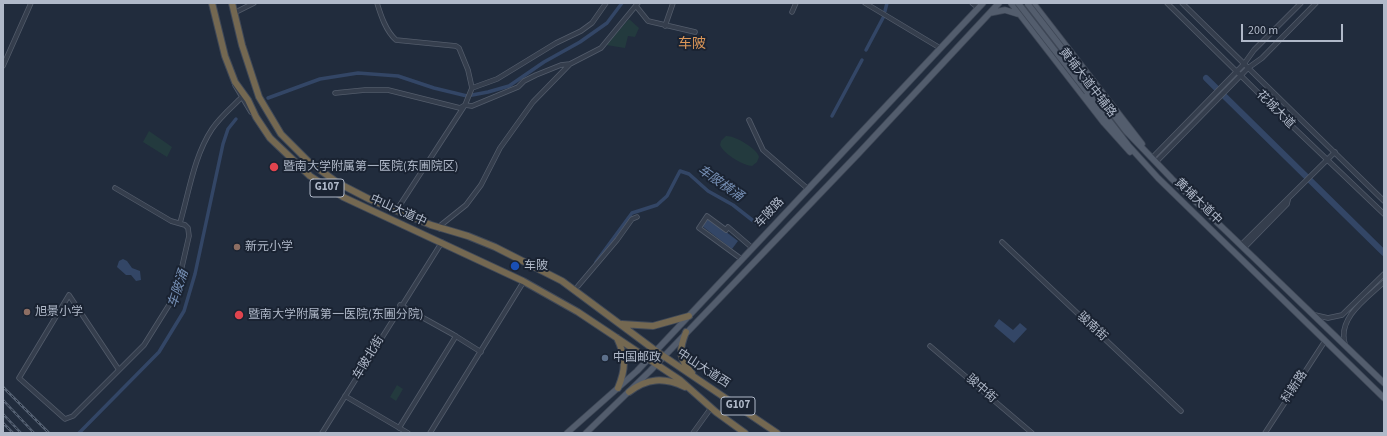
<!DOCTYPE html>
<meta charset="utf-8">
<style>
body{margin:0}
#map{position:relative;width:1387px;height:436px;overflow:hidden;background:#212c3d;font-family:"Source Sans 3",sans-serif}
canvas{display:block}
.frame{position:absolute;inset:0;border:4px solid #b0b9c9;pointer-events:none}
.scale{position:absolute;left:1241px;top:24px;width:102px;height:18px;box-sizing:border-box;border:2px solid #b0b9c9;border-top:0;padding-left:5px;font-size:12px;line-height:14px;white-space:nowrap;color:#b0b9c9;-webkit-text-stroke:3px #1a2332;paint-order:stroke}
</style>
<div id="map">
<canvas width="1387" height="436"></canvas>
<div class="frame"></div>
<div class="scale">200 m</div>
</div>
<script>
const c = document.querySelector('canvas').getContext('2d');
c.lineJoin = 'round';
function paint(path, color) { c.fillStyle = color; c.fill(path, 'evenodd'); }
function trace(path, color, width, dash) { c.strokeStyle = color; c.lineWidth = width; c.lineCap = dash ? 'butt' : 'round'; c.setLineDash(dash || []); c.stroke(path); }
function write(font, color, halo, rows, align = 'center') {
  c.font = font + ' "Source Sans 3","Noto Sans SC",sans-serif'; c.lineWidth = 4; c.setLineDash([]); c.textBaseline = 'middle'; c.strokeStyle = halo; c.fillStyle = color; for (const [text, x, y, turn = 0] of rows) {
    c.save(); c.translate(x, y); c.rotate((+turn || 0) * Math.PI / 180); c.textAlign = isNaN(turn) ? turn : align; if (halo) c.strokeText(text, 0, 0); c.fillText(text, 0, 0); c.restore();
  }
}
paint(new Path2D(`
 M629 19 639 28 635 37 628 36 625 48 606 45Z
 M149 131 172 147 167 157 143 142Z
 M726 136C734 135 758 149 759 157L757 162 752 166C742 165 724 154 720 145L721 141Z
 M397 385 403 389 396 401 390 397Z`), '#233a3e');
paint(new Path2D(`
 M708 218 738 241 732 249 702 226Z
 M123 259 127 261 132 268 140 271 141 280 136 281 131 275H126L117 267 119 261Z
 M999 319 1013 330 1020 323 1027 329 1014 343 994 326Z`), '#334666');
trace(new Path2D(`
 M885 11 887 3
 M866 50 884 16
 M268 98 320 79 358 73 398 76 434 88 467 96 488 92 509 86 544 62 580 42 607 23 622 3
 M832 116 862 60
 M596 262 632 213 657 205 667 196 680 171 689 174 708 191 733 205 756 223
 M79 433 159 352 184 311 195 274 223 144 228 129 236 119`), '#334666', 3.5);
trace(new Path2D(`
 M1206 78 1384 253`), '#334666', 6);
const minor = new Path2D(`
 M377 3C381 16 386 31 396 40L456 46 459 48 468 70 472 88 465 105 396 211
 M865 3 940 48
 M972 3 978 8
 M1167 3 1293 127 1384 214
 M1182 3 1384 201
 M636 6 648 21 695 32
 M792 12 796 3
 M234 13 254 3
 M665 26 673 3
 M3 66 31 3
 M235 85 251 112
 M472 88 497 79 556 43 581 31 592 23 606 3
 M335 93 365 90H388L460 108 465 105 472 106 518 87 524 81 536 75 561 65 570 64 601 48 638 3
 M749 120 763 150 808 189
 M1152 158 1244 64 1254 50 1301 3
 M1156 162 1248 68 1262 58 1316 3
 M115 188 171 221 185 225 188 228 189 236 178 284 169 305 144 345 119 370
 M180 223C189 192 194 156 212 129 220 117 232 107 242 97
 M440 229 441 225 466 205 481 185 500 148 533 102 570 64
 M1002 242 1181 411
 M1241 245 1335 152
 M1244 248 1287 204 1288 200
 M740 258 699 228 707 216 726 230 728 227 750 246
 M578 286 617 240 632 219 637 217
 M69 295 119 370 73 416 65 419 19 378Z
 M400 305 454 335 481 352
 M1315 315 1328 318 1342 315 1384 274
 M1345 344C1337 318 1367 298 1384 282
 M930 346 1032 433
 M345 396 408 433
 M399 428 456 336
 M322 433 442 242
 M430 433 524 281
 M693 433 711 408
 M1265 433 1325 341`);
const major = new Path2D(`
 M1011 3 1104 123 1130 152
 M1033 3 1142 144
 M990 13 1005 10 1018 14
 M1093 88 1126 131 1172 179 1384 383
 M1087 92 1128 145 1158 178 1384 398
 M567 433 637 371 983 3
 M586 433 650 371 859 153 999 3`);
const highway = new Path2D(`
 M212 3 225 56 235 82 248 100 256 117 270 138 310 176 343 197 523 281 578 312 680 380 716 412 745 433
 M232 3 242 45 259 97 281 134 309 162 338 183 369 199 431 225 468 236 495 247 562 281 656 351 777 433
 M622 324 653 326 689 316
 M686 332C679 350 678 358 692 373
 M617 338C626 357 626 369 618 388
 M629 392C647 378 664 377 685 387`);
trace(minor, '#535c6b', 5.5);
trace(major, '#3e4756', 7);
trace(highway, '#404958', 8);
trace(minor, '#353e4d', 4);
trace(major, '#535d6d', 5.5);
trace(highway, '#746851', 6);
const rail = new Path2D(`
 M3 387 49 433
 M3 400 34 433
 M3 414 21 433
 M3 423 13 433`);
trace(rail, '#566274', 2.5);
trace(rail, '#1a2332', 1, [3]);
const majorBridge = new Path2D(`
 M1018 3 1087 92
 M1027 3 1093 88`);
trace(majorBridge, '#3e4756', 7, []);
trace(majorBridge, '#535d6d', 5.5);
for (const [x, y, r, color] of [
 [274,167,5,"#e0444e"],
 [237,247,4,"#8d6e63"],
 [515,266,5,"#1a4fb4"],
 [27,312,4,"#8d6e63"],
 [239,315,5,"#e0444e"],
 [605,358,4,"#5c6f8a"]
]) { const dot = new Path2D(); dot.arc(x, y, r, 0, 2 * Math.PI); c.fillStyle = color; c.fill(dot); trace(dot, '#1a2332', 1.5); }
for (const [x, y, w] of [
 [327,188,34],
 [738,406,34]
]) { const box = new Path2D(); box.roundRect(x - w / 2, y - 9, w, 18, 3); c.fillStyle = '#1a2332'; c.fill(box); trace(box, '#b0b9c9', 1); }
write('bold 11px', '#b0b9c9', null, [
 ["G107",327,188],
 ["G107",738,406]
]);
write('12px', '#b0b9c9', '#1a2332', [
 ["黄埔大道中辅路",1087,83,52],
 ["花城大道",1275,110,45],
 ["黄埔大道中",1198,202,44],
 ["中山大道中",398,211,24],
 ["车陂路",770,213,-47],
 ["骏南街",1092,327,43],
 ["车陂北街",369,358,-59],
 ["中山大道西",703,369,33],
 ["科新路",1295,387,-57],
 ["骏中街",981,389,41]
]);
write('12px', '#b0b9c9', '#1a2332', [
 ["暨南大学附属第一医院(东圃院区)",283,167],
 ["新元小学",245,247],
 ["车陂",524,266],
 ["旭景小学",35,312],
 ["暨南大学附属第一医院(东圃分院)",248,315],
 ["中国邮政",613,358]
], 'left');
write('italic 13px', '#758eb3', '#1a2332', [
 ["车陂横涌",720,184,35],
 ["车陂涌",179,289,-72]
]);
write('14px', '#dc9758', '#1a2332', [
 ["车陂",692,45]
]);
</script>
